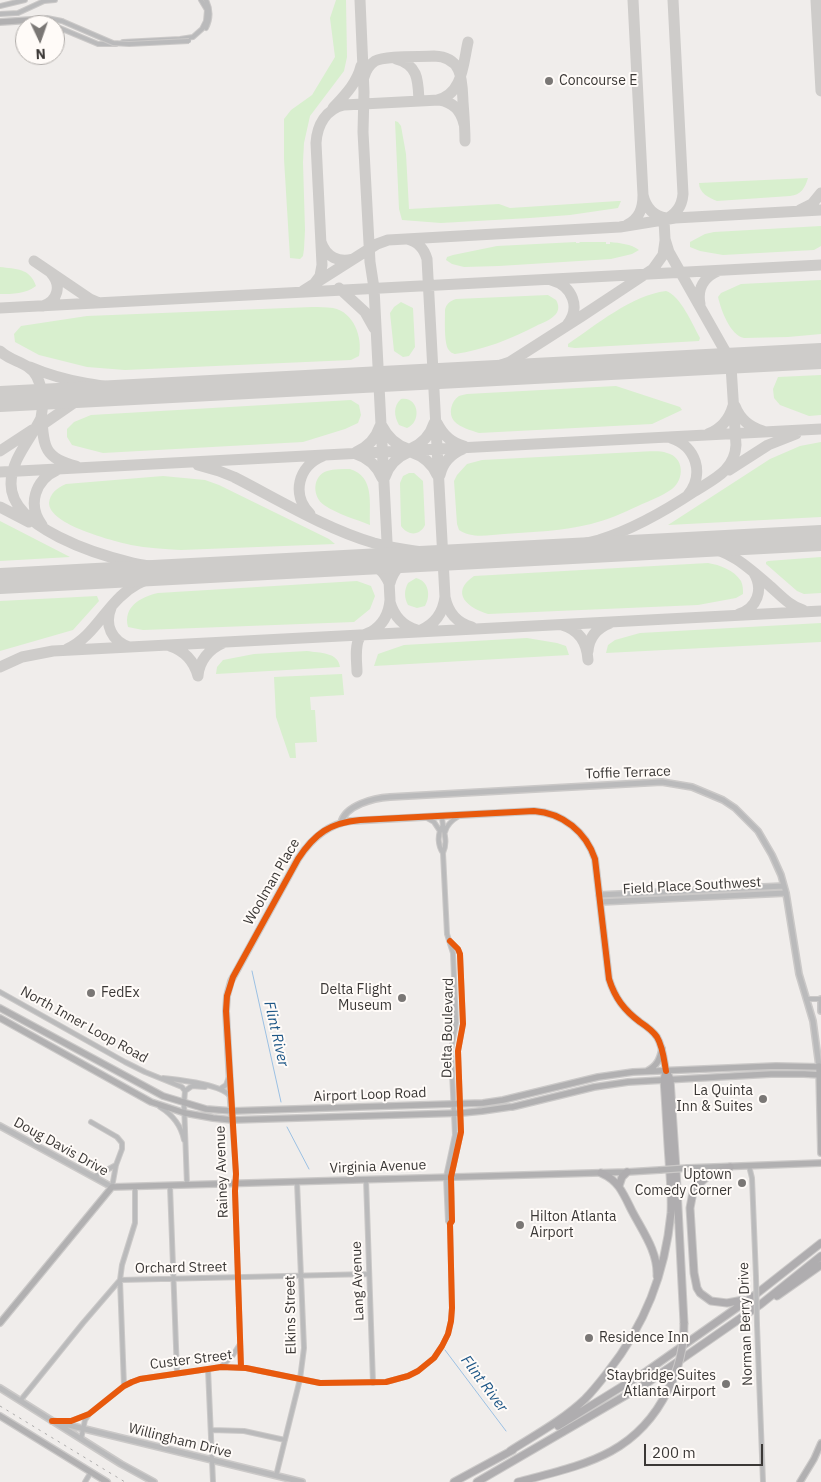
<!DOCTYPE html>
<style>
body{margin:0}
#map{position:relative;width:821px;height:1482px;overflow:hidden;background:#f0edeb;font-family:"IBM Plex Sans",sans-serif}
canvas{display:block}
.north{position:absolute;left:15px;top:15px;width:50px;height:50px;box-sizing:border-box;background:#fffbf8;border:1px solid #b1adaa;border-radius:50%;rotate:177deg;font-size:14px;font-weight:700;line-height:20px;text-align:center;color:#3b3836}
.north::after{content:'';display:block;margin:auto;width:18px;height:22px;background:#7a7775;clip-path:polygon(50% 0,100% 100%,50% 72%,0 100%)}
.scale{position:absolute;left:644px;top:1444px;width:119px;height:22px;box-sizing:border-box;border:2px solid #3b3836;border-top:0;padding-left:6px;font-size:15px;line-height:18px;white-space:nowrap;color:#3b3836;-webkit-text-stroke:4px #fffbf8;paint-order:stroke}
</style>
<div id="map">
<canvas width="821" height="1482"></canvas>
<div class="north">N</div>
<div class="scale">200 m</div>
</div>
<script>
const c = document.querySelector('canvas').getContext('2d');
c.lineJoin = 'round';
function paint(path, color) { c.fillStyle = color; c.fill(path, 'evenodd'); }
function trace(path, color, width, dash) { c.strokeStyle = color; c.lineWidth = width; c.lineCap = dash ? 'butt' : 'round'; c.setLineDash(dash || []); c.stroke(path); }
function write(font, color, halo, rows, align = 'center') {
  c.font = font + ' "IBM Plex Sans",sans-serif'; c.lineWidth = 4; c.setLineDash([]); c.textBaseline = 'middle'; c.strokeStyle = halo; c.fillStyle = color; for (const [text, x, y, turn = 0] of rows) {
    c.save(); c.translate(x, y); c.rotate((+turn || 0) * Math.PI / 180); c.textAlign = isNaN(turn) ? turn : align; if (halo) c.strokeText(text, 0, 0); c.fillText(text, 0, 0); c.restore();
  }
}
paint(new Path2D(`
 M336 0H346L347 57 344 71 310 116 304 143 303 162 305 230 304 249 303 256 300 259 290 258 284 159V119L291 110 312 95 335 57 330 18Z
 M395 121 398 122 401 126 406 154 409 209 499 204 510 208 618 201H621L618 208 570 215 530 218 441 223 402 220 399 209Z
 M808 178C805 188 801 195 790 196L717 201C709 198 699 193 699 183Z
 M821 226V246L814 250 723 255 700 251 690 247V242L705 234 714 232Z
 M576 242V243H579L580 242H606V244H610V242C620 243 631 244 639 250L632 254 611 259 499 266 464 267 452 264 446 260 447 257 453 255 497 246Z
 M0 267C16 269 30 268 36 286 25 294 13 294 0 294Z
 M821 280V334L788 337 744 338C730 335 721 310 718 297L721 293 741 284Z
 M666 291C680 295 693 325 700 338L699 341 575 348 568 347V344C596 325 632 295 666 291Z
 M548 295 556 300C559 305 559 310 556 314 551 320 542 323 536 326 511 339 483 350 455 354 452 353 451 353 448 349 444 341 445 320 445 310 446 304 450 301 456 299Z
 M401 302 413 308 415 347 409 356 403 357 394 351 390 313 394 307Z
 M312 307C319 307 326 307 333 308 354 312 363 338 359 356L351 360 125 370 87 367 39 355 15 342 14 334 21 326 87 316Z
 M821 375V415L809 416 780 405 774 398 773 389 778 377Z
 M616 386 680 407 682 410 652 424 479 433C470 430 461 428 454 421 448 414 451 401 459 396 461 395 464 395 467 394Z
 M401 399C419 396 422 422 407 428L399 425C394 416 393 406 401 399Z
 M351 400 359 405 361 415 358 423 345 429 303 442 103 453 72 445 67 437V429L74 422 91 415Z
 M821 442V517L668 525 770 459 800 446Z
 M636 452C646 452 658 450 667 453 684 457 685 479 672 489 662 496 649 501 638 506 623 513 607 520 591 524 563 531 533 532 504 534 489 535 472 539 459 530L457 524 454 481 457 475 467 464 482 460Z
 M350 469C375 477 369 503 370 525 355 519 337 514 324 505 312 497 312 476 327 471 334 469 343 469 350 469Z
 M409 473H414L423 481 425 525C420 536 408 536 401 526L400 483 403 476Z
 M163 476 205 480 219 485 329 539 335 544 181 550C164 549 147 548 131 545 114 541 49 525 49 503 50 493 57 488 66 484Z
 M0 521 70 557 0 561Z
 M821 557V593L804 594 797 591 766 564V562L768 561Z
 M708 563C720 565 734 570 741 581 743 585 743 590 743 594L736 598 698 605 488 614C468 608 449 593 474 576Z
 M416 578C429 581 431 596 425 606L417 608 408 605C404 598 404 590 408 583Z
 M357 581 371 586 375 596 370 609 354 622 143 630 128 627C123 607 140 597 158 593Z
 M97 596 99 601 73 630 0 651V601Z
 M821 623V642L606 653 608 645 615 640 640 633Z
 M527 638 557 643 566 646 569 655 374 666 378 654 404 645Z
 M307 651C320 653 338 652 340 667L216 674 217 667 223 660 254 654Z
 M342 674 344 695 310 697 311 710H315L317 742 295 743 296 758H290L276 717 274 677Z`), '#d8efce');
trace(new Path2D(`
 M252 971 281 1102
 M287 1127 309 1169
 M445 1350 506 1431`), '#9bc0e3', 1);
trace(new Path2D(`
 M633 0 643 195
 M816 0 821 91
 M396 59C419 65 418 82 419 101
 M364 77C366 70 369 65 375 61 386 55 420 57 434 56 463 57 462 80 463 102 464 115 465 128 465 141
 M437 100C463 94 463 64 468 42
 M333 108C345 95 357 83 361 66
 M800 210 812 204 821 193
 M627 225C639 219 643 209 643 195 646 208 654 216 666 218
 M407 239C418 242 424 248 427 259L445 597C443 613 435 624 421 630
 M321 242C326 257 339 263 353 259
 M34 261 90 299 97 302
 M551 280C573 286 581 308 567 325
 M314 284 320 276 322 265 316 143C317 125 326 109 344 105L439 100C453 102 461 110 464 124
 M339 288 365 312 374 328
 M303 291 377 244 388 240 620 227 675 218 821 210
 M700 304C697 289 704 277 718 271
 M43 306C58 301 62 285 51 273
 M0 308 821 265
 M0 351C8 359 19 361 28 367 43 376 44 403 41 418 31 439 11 459 11 484 11 528 98 555 133 563 152 567 171 568 190 571
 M30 367C67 383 106 387 145 391
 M459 375 486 370 510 362 582 316 653 269 663 255 665 241
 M735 406C740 419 749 427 763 431
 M42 418C43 446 45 459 76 466
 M437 423C443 435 451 443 464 446
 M382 426C388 438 396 445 408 449
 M39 427 78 400 92 394
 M708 434C721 429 729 420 733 406
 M671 438C696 446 705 474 688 495
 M410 449C422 444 430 436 434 423
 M0 451 32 430
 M356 452C368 447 376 438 380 426
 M411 452C423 456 432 463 437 475
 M356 454C369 458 377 466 382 478
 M198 465 219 471 234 477C279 500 326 529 374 543 404 551 435 554 466 556
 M729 470 768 445 796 434
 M0 472 821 429
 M440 475C443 462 451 454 463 449
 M385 477C389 465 397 457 409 452
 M0 507 29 522
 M310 514C291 495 298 466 323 456
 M42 525C27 505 35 480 57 470
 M697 544C730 550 747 566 771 587 781 596 790 606 803 610
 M542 552C561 548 580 545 599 540 634 529 665 511 695 491 714 479 735 470 736 445L731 366 729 358 669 252 665 239 664 220C676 215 682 207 683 194L673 0
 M364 562C376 564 384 571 389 583
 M390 583C393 571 400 563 412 559
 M445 597C448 612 457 623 472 627
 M390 602C394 616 403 626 417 630
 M111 608C104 625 112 641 129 647
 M739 614C757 608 764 590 754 573
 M562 625C580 630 587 643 588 660
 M170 646C185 651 194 661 198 676
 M67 649C90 639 103 613 120 597 133 584 148 579 164 572
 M588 651C589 637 597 628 610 623
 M0 667 22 657 53 651 821 611
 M357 672C357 663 354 646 360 637 363 634 367 634 371 632 383 625 389 613 390 600L374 288 370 262 363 132 364 92 360 0
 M198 676C199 661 209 649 223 643`), '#ceccca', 11);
trace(new Path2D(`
 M0 399 821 356
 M0 581 821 538`), '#ceccca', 26);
const minor = new Path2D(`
 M206 0C211 10 211 18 206 28
 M0 6 25 0
 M0 14 18 13 44 1 55 0
 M31 20 47 18 62 21
 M38 21 54 25
 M55 26 98 44H116
 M123 42 180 39 193 37 202 29 206 21 207 10 201 0
 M442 816C442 829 449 840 443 853L447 934 453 953 456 1023 451 1050 455 1135 446 1177 448 1221 450 1224
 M425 817 434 822 440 831
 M442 827C437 835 438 846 443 853
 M445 832C447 824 452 820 459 816
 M0 992 125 1062 145 1072 182 1087 185 1091
 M806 999H821
 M163 1078C179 1080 221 1084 230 1096
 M220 1089 226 1085 229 1077
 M185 1091 184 1103 187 1185
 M185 1091 192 1086 205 1087
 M160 1107C173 1115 181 1125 184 1140
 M232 1120 236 1174 235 1191 241 1367
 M91 1122 117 1137 122 1143V1149L116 1165 112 1187
 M749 1166 752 1178 756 1277
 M94 1177 116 1165
 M366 1179 373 1383
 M170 1186 177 1373
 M757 1325 763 1482
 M221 1367 233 1355 240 1344
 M208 1369 213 1482
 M124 1386 120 1280 122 1265 135 1223V1187
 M20 1401 83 1323 120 1280 369 1274
 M60 1421H71L89 1414 124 1386 132 1382 140 1379 208 1369 221 1367 246 1368 320 1383 386 1382 408 1376 418 1371 434 1358 442 1346 448 1334 451 1321 452 1308 450 1224 452 1221 451 1177 461 1132 458 1051 463 1024 460 954 458 949 450 941
 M211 1430 244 1431 285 1440
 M81 1439 85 1420 89 1414
 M276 1476 300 1379 304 1348 297 1182
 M85 1482 91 1472`);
const tertiary = new Path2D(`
 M341 823C345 805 374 798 390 797L662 782 692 787 723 800 735 808 758 831 772 855 781 875 786 893 799 974 813 1021 819 1066
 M599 895 784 886
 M600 902 786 893
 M821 999V1011
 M232 1120 226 1011 227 996 231 981 298 859C311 839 327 824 351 821L534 811C563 813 586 832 595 859L609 979C615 998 624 1010 640 1022 646 1026 653 1031 657 1037 663 1047 664 1060 666 1071
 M0 1126 112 1187
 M0 1388 121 1464 154 1482
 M52 1421 302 1482`);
const secondary = new Path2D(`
 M0 22 31 20
 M0 1008 163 1096 206 1109 232 1111 483 1103 503 1100 598 1077 633 1072 776 1066 821 1067
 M0 1018 151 1102 185 1113 213 1118 232 1120 461 1113 482 1111 510 1107
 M819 1066 821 1153
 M647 1071C657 1066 660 1059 662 1049
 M512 1107 594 1087 628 1082 771 1074H804L821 1075
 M688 1168 821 1163
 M0 1323 112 1187 627 1172 660 1170
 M0 1416 107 1482
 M800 1482 814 1459 821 1443`);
const motorway = new Path2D(`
 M666 1071 670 1079 676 1169 684 1323
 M730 1167 708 1176 698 1185 693 1192 690 1208 694 1273 697 1288 700 1293 711 1301 727 1303 743 1300
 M601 1173C608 1176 614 1180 619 1187 624 1194 628 1203 632 1211 643 1232 658 1252 657 1276
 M619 1186 622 1177 627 1172
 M777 1296 821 1265
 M558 1426 647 1371 755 1295 821 1243
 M510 1451C535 1435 563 1420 585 1399 593 1391 600 1382 607 1373 645 1325 665 1274 671 1213 672 1195 670 1177 669 1160 667 1133 666 1106 664 1080L666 1071
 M454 1482 513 1450
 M477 1482 647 1383 761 1304 821 1256
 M518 1482C582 1465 636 1456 668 1390`);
trace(minor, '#cbc9c8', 6);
trace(tertiary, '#cbc9c8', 8);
trace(secondary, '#cbc9c8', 8);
trace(motorway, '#cbc9c8', 9);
trace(minor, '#bababb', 4);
trace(tertiary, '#bababb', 5);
trace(secondary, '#b1b0b1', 5.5);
trace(motorway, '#afadaf', 7);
trace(new Path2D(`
 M0 1406 125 1482`), '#acabaa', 1, [2.5, 5]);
const minorBridge = new Path2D(`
 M62 21 113 43 129 44 189 41
 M756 1277 757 1325`);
const secondaryBridge = new Path2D(`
 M660 1170 688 1168`);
const motorwayBridge = new Path2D(`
 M668 1390C679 1369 684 1347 684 1323`);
trace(minorBridge, '#cbc9c8', 6, []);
trace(secondaryBridge, '#cbc9c8', 8, []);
trace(motorwayBridge, '#cbc9c8', 9, []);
trace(minorBridge, '#bababb', 4);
trace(secondaryBridge, '#b1b0b1', 5.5);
trace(motorwayBridge, '#afadaf', 7);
trace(new Path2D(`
 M241 1367 235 1191 236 1174 226 1011 227 996 233 977 298 859C315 833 330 823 360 820L534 811C563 813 586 832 595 859L609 979C615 998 624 1010 640 1022 646 1026 653 1031 657 1037 663 1047 664 1060 666 1071
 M52 1421H71L89 1414 124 1386 132 1382 140 1379 208 1369 221 1367 246 1368 320 1383 386 1382 408 1376 418 1371 434 1358 442 1346 448 1334 451 1321 452 1308 450 1224 452 1221 451 1177 461 1132 458 1051 463 1024 460 954 458 949 450 941`), '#e8590c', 6);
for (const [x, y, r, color] of [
 [549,81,5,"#7a7775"],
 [91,993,5,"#7a7775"],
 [402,998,5,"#7a7775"],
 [763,1099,5,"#7a7775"],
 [742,1183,5,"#7a7775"],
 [520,1225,5,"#7a7775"],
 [589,1338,5,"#7a7775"],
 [726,1384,5,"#7a7775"]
]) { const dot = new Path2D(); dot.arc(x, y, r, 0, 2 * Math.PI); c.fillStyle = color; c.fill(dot); trace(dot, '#fffbf8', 2); }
write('14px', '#3b3836', '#fffbf8', [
 ["Concourse E",559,81],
 ["Delta Flight",392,990,"right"],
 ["Museum",392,1006,"right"],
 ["FedEx",101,993],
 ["La Quinta",753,1091,"right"],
 ["Inn & Suites",753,1107,"right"],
 ["Uptown",732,1175,"right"],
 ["Comedy Corner",732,1191,"right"],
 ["Hilton Atlanta",530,1217],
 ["Airport",530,1233],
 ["Residence Inn",599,1338],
 ["Staybridge Suites",716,1376,"right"],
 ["Atlanta Airport",716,1392,"right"]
], 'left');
write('14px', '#3b3836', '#fffbf8', [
 ["Toffie Terrace",628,773,-2],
 ["Woolman Place",272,882,-60],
 ["Field Place Southwest",692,886,-3],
 ["North Inner Loop Road",84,1025,29],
 ["Delta Boulevard",448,1028,-89],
 ["Airport Loop Road",370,1095,-2],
 ["Doug Davis Drive",61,1147,29],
 ["Virginia Avenue",378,1167,-2],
 ["Rainey Avenue",222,1172,-92],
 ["Orchard Street",181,1268,-1],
 ["Lang Avenue",358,1281,-92],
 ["Elkins Street",291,1315,-91],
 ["Norman Berry Drive",746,1324,-92],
 ["Custer Street",191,1360,-7],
 ["Willingham Drive",180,1441,14]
]);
write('italic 15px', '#1e5787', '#fffbf8', [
 ["Flint River",276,1034,77],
 ["Flint River",484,1384,53]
]);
</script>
